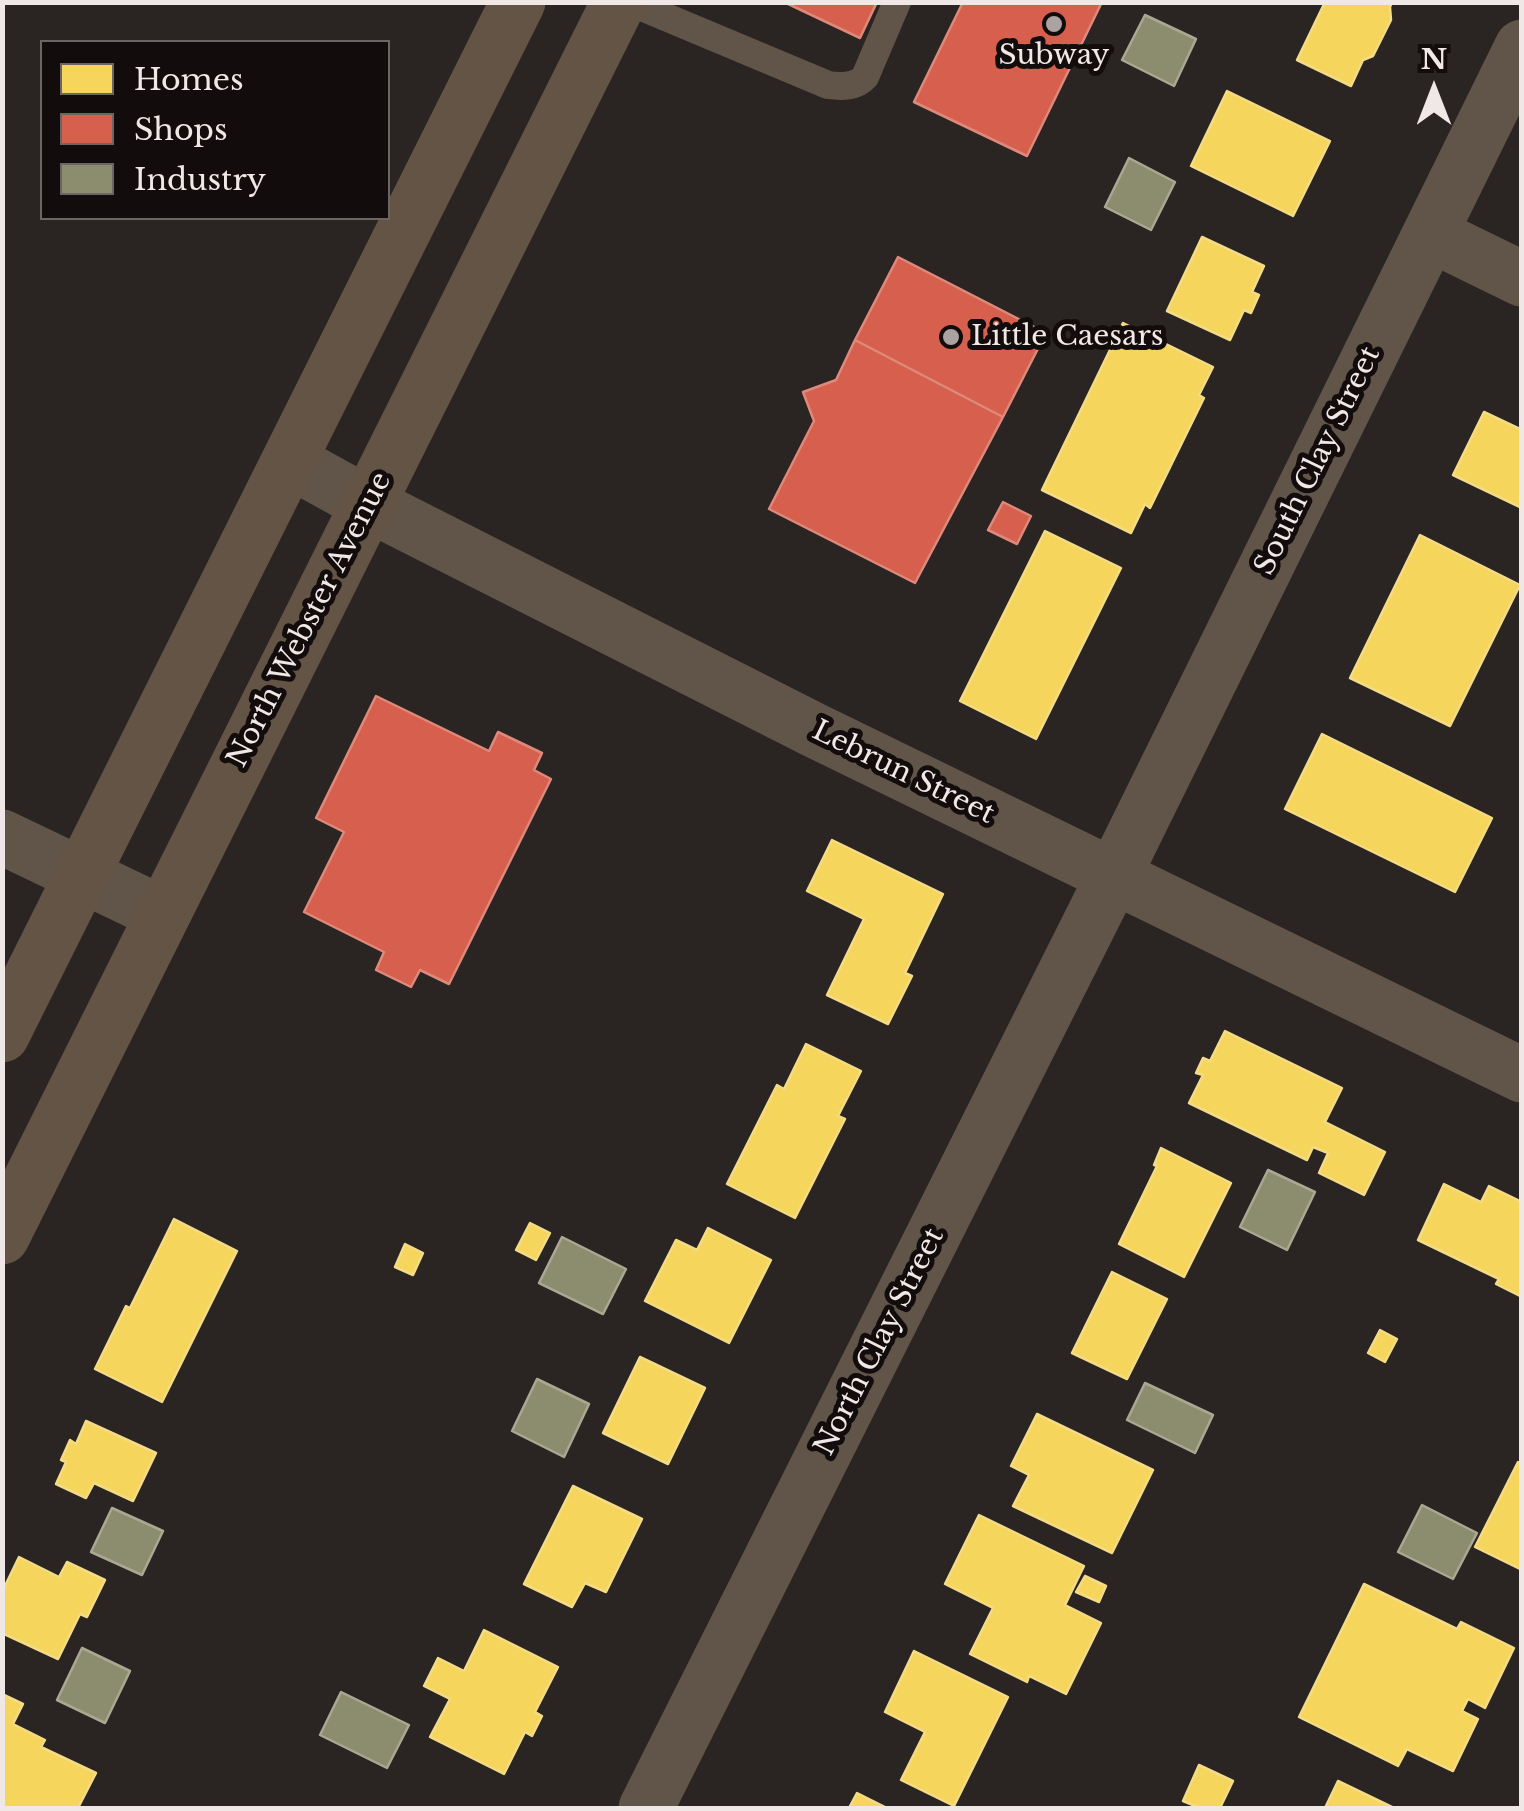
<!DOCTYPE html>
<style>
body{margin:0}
#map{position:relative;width:1524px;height:1811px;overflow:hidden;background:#2a2422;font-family:"Libre Baskerville",serif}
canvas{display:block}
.frame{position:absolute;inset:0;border:5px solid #f0e8e6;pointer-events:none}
.legend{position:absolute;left:40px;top:40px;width:350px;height:180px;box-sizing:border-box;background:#120d0c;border:2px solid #6b6563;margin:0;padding:12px 18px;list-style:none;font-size:30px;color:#f0e8e6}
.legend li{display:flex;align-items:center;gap:20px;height:50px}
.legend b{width:50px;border:2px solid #6b6563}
.north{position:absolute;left:1384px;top:40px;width:100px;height:100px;-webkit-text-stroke:8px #120d0c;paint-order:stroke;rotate:0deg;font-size:28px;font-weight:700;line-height:40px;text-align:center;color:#f0e8e6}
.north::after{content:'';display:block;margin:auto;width:35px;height:45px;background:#f0e8e6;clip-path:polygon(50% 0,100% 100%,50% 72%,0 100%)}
</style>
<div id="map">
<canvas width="1524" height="1811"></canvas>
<div class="frame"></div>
<ul class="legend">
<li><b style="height:28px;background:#f6d55c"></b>Homes</li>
<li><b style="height:28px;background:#d6604d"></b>Shops</li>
<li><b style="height:28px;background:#8c8c6e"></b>Industry</li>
</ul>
<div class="north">N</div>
</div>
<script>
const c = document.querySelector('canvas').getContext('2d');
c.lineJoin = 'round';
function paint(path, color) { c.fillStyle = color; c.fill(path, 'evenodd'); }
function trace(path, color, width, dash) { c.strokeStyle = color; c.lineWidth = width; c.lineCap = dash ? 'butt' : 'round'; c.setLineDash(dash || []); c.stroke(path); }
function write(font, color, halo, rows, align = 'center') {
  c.font = font + ' "Libre Baskerville",serif'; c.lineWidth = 10; c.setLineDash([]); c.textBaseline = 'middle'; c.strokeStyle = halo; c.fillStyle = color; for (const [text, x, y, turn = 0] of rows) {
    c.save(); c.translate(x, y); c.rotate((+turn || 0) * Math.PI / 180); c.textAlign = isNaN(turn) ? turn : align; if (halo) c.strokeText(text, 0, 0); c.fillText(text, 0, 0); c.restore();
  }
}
const homes = new Path2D(`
 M1325 2H1392L1390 7 1391 20 1373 56 1363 60 1351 86 1297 60Z
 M1227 91 1330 141 1293 216 1191 166Z
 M1202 237 1264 266 1252 292 1259 295 1251 313 1244 310 1230 340 1167 311Z
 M1123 323 1213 367 1199 395 1204 398 1150 508 1145 504 1131 533 1042 490Z
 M1484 412 1522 430V508L1453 475Z
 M1045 531 1121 568 1036 739 960 701Z
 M1420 535 1520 585 1450 726 1350 678Z
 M1322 734 1492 818 1455 892 1285 809Z
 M832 840 943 894 905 973 912 976 888 1024 827 995 864 919 807 891Z
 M1225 1031 1342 1088 1325 1122 1385 1152 1364 1195 1319 1173 1328 1153 1313 1147 1307 1160 1189 1103 1203 1075 1196 1073 1203 1058 1210 1061Z
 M806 1044 861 1071 838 1116 845 1119 795 1218 727 1184 777 1085 784 1089Z
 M1161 1148 1231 1183 1184 1277 1119 1244 1157 1166 1154 1165Z
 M1444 1184 1481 1202 1489 1186 1522 1202V1297L1496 1284 1499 1279 1418 1240Z
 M174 1219 237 1251 162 1402 95 1369 126 1306 130 1308Z
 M530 1223 550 1233 536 1260 516 1250Z
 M708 1228 771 1260 729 1343 645 1301 676 1240 697 1250Z
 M405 1244 423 1253 413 1275 395 1267Z
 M1112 1272 1167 1299 1127 1379 1072 1353Z
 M1380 1330 1397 1339 1385 1362 1368 1353Z
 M640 1357 705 1388 668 1464 603 1433Z
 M1037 1414 1153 1470 1112 1553 1013 1506 1029 1475 1011 1466Z
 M86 1421 156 1453 133 1501 94 1483 86 1498 56 1484 66 1462 61 1460 70 1440 76 1444Z
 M1518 1462 1522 1464V1570L1475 1547Z
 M573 1486 642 1519 606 1592 585 1583 572 1607 524 1584Z
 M979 1515 1084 1566 1065 1605 1101 1623 1066 1694 1029 1676 1027 1682 970 1654 993 1608 945 1584Z
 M19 1557 59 1577 67 1562 105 1580 87 1617 80 1614 58 1659 2 1633V1592Z
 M1085 1576 1106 1586 1099 1602 1076 1592Z
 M1364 1584 1457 1629 1461 1622 1514 1648 1485 1708 1468 1699 1462 1711 1478 1719 1453 1771 1407 1749 1398 1766 1299 1717Z
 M484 1630 558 1667 535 1712 542 1716 532 1736 525 1732 504 1774 430 1737 450 1699 424 1686 438 1658 464 1671Z
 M914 1651 1008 1697 954 1806 901 1780 925 1732 885 1712Z
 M2 1694 23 1704 13 1724 45 1740 41 1747 96 1773 78 1808H2Z
 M1199 1765 1233 1781 1220 1808H1200L1183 1801Z
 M1338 1781 1394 1808H1325Z
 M857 1793 887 1808H849Z`);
paint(homes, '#f6d55c');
trace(homes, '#f4db85', 2.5);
const shops = new Path2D(`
 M784 2H877L860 38Z
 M963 2H1102L1027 156 914 102Z
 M898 257 1046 333 1003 417 855 340Z
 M855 340 1003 417 915 583 769 509 814 421 803 392 836 380Z
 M1003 502 1031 516 1017 544 988 530Z
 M376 696 489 751 498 732 542 753 534 770 551 779 449 984 420 970 411 987 376 970 384 952 304 912 344 832 316 818Z`);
paint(shops, '#d6604d');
trace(shops, '#de897b', 2.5);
const industry = new Path2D(`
 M1145 15 1196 39 1174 86 1122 60Z
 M1129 158 1175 182 1151 230 1105 207Z
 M1268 1170 1315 1192 1287 1250 1240 1227Z
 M562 1237 626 1269 603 1314 539 1283Z
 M537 1379 589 1404 564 1457 512 1431Z
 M1145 1383 1213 1415 1195 1453 1127 1420Z
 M1422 1505 1477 1533 1453 1579 1398 1552Z
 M112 1508 163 1531 142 1575 91 1552Z
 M82 1648 130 1671 105 1723 57 1700Z
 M341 1692 409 1725 387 1768 320 1735Z`);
paint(industry, '#8c8c6e');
trace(industry, '#aaa892', 2.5);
trace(new Path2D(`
 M630 2 828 85C842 87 856 87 865 77L897 2`), '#615549', 28);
trace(new Path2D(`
 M1430 234 1522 279
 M290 461 368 504 814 730 1522 1075
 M2 837 163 914
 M646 1808 1114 875 1522 47`), '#615549', 55);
trace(new Path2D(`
 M2 1035 518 2
 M2 1237 619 2`), '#635445', 55);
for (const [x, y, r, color] of [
 [1054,24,10,"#aba3a1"],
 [951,337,10,"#aba3a1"]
]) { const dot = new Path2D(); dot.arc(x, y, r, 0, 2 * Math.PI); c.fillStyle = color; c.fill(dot); trace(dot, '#120d0c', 4); }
write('28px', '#f0e8e6', '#120d0c', [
 ["Subway",1054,56],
 ["Little Caesars",971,337,"left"]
]);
write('28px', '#f0e8e6', '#120d0c', [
 ["South Clay Street",1318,461,-64],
 ["North Webster Avenue",310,620,-63],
 ["Lebrun Street",903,773,26],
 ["North Clay Street",880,1342,-63]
]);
</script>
